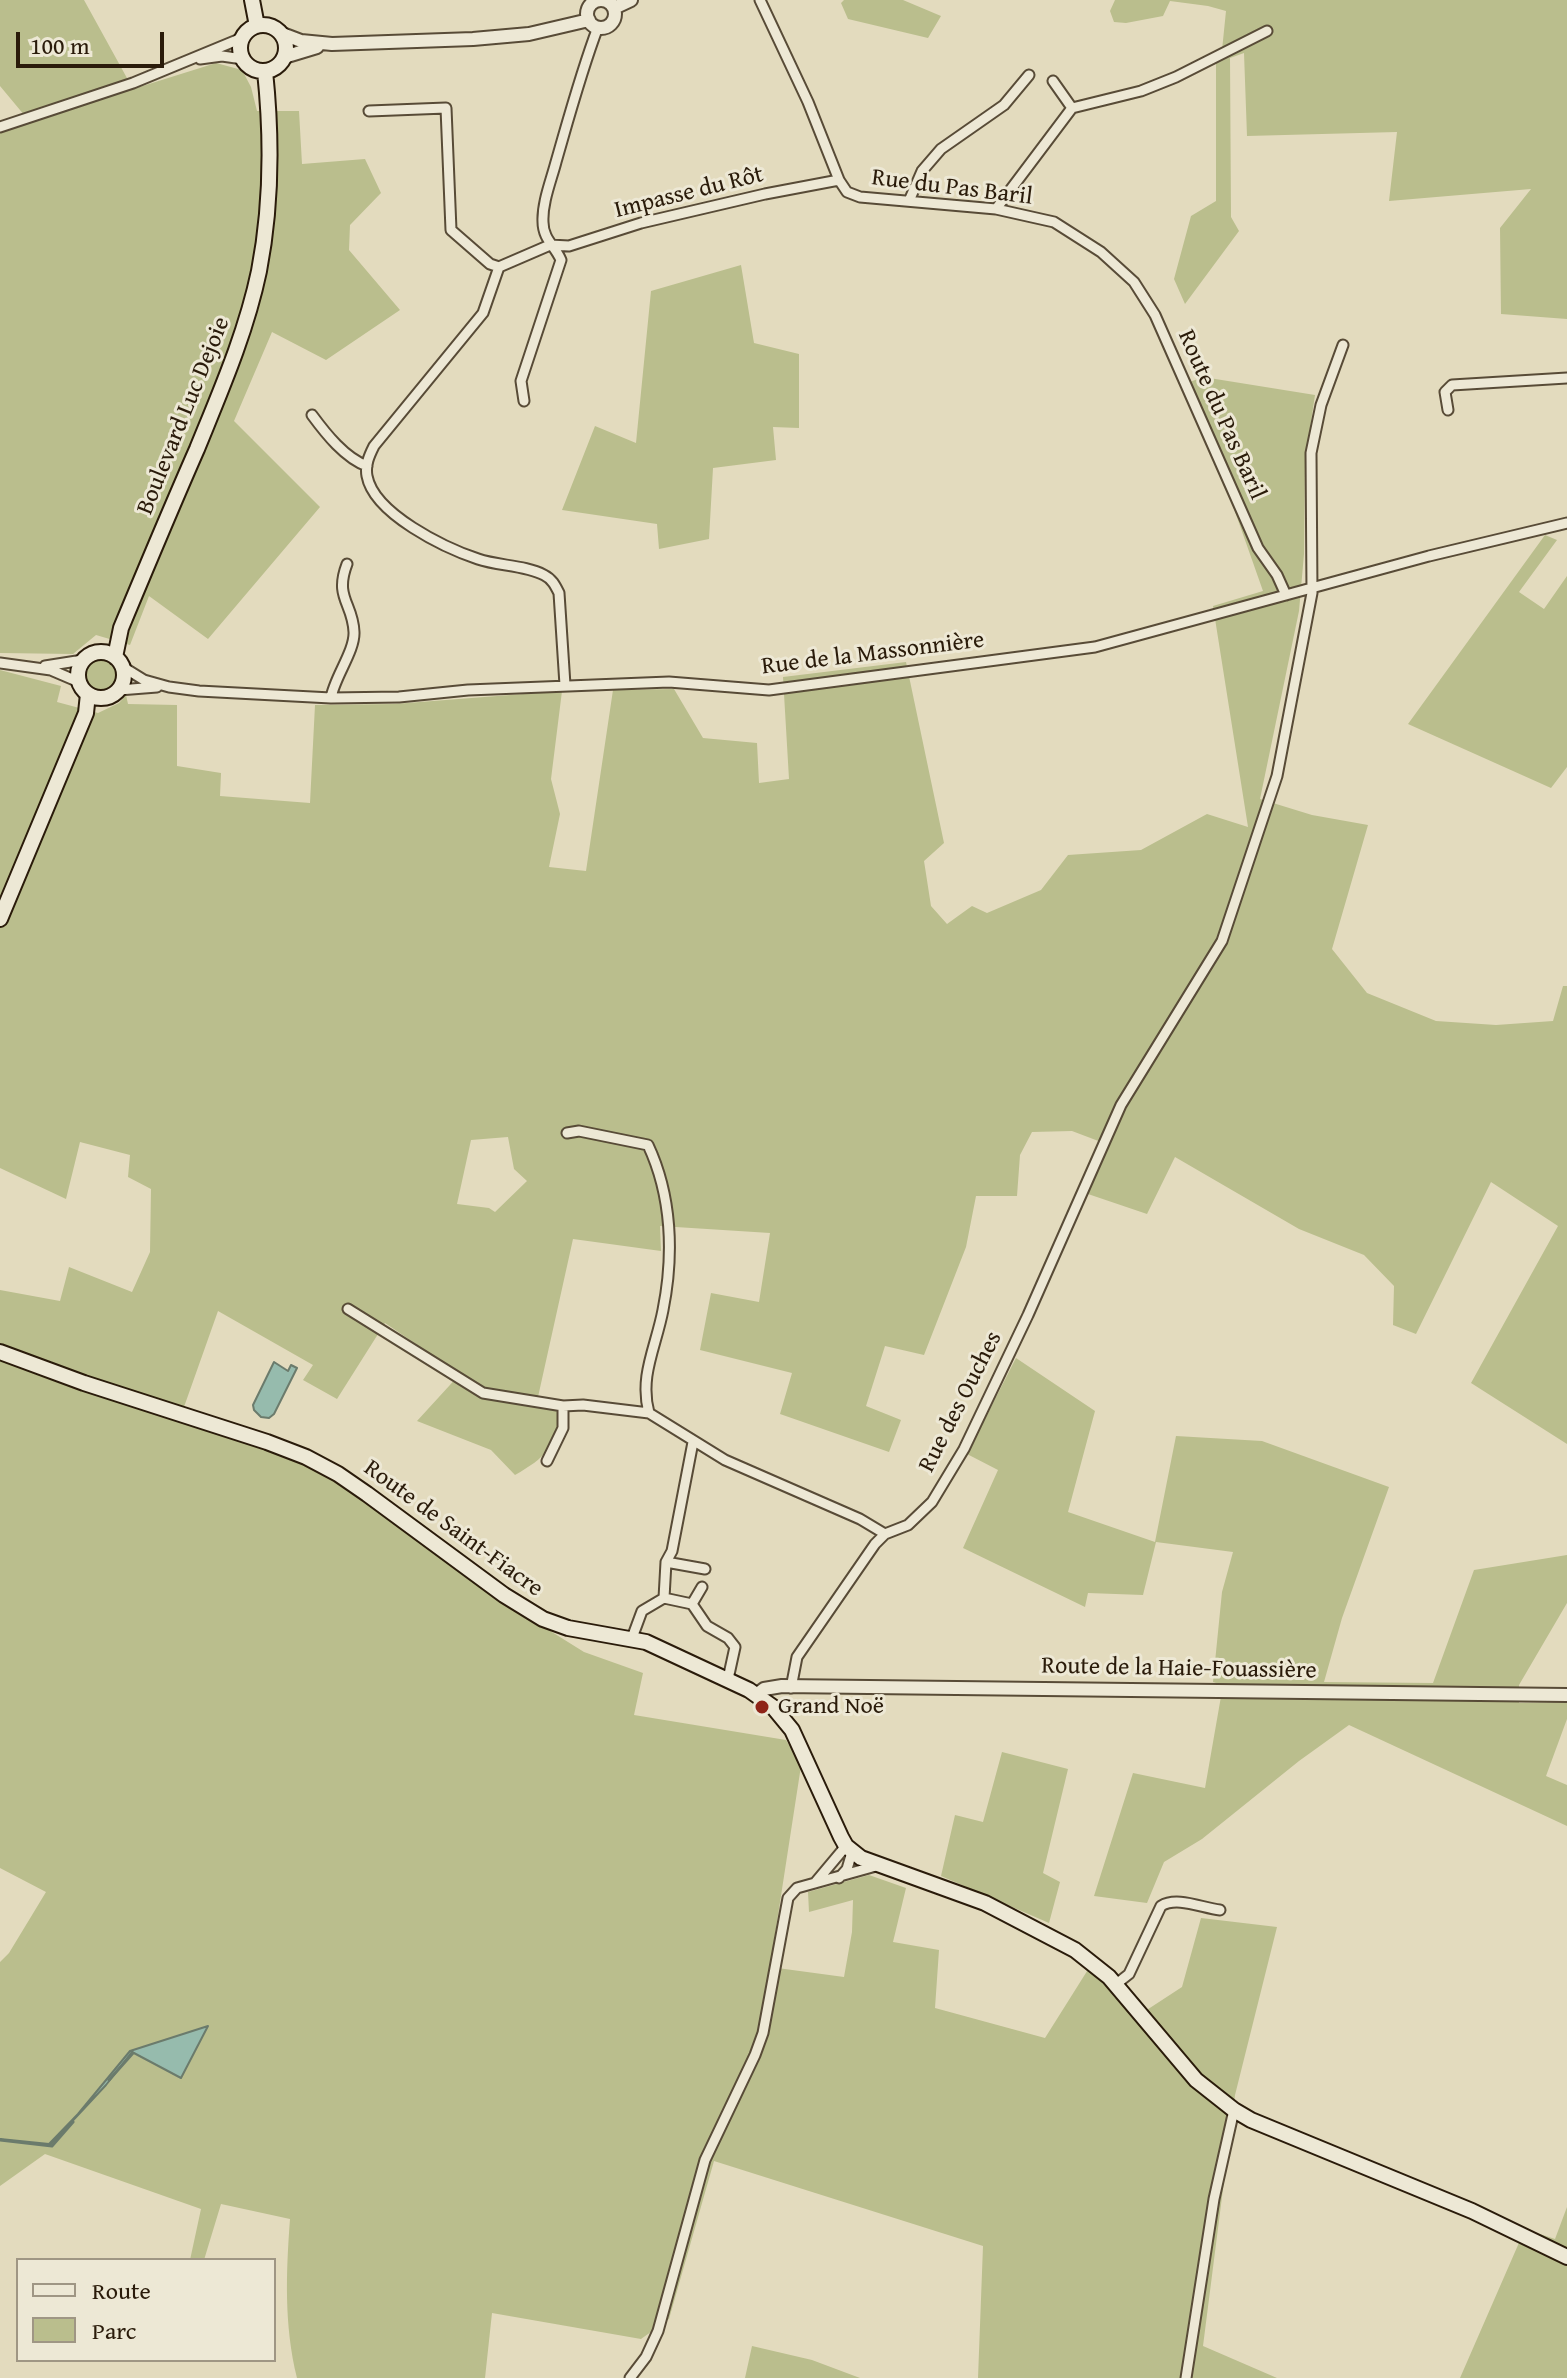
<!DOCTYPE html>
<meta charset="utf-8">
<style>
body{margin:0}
#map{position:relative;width:1567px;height:2378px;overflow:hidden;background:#e3dbbe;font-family:"Gentium Book Plus",serif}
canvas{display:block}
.legend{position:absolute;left:16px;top:2258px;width:260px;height:104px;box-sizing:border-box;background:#ede8d5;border:2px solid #9f9684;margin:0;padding:10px 14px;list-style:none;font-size:24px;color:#2a1b0a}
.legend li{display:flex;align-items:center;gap:16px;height:40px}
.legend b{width:40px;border:2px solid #9f9684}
.scale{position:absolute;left:16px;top:32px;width:148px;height:36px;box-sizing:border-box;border:4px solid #2a1b0a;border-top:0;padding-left:10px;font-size:24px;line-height:28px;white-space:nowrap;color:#2a1b0a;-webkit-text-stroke:6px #ede8d5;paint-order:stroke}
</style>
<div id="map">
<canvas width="1567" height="2378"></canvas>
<ul class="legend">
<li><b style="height:10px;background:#ede8d5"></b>Route</li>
<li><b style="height:22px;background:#babe8d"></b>Parc</li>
</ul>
<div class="scale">100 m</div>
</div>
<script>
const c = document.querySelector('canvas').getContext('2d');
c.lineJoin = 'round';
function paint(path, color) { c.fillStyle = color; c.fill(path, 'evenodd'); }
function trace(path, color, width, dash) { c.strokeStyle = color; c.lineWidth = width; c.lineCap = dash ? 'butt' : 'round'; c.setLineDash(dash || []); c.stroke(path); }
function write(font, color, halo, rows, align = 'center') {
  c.font = font + ' "Gentium Book Plus",serif'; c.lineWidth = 6; c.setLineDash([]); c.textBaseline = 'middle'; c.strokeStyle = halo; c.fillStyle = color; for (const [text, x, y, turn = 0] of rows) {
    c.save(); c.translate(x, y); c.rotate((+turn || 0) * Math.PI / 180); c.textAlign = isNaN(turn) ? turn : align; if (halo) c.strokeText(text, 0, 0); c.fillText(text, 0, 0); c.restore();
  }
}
paint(new Path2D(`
 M0 0H84L133 89 216 63 242 70 251 87 257 111H299L302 164 365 159 381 193 350 225 349 250 400 310 326 360 272 332 234 421 320 507 208 639 149 596 130 645 96 635 73 654 0 653V133L30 122 0 86Z
 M844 0H903L941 16 928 38 848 19 841 3Z
 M1115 0H1567V319L1501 314 1500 228 1531 189 1389 201 1397 132 1247 136 1244 53 1230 58 1231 217 1239 231 1185 304 1174 279 1191 216 1216 201V63L1221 60 1226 11 1208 6 1170 1 1163 16 1126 23 1114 22 1110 11Z
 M741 265 754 343 799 354V428L773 427 776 460 713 468 709 539 659 549 657 524 562 510 595 426 636 443 651 291Z
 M1203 377 1315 395 1305 462 1304 554 1299 611 1260 799 1312 815 1368 825 1332 949 1367 993 1436 1021 1496 1025 1553 1021 1563 986H1567V1444L1471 1383 1558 1226 1491 1182 1416 1334 1393 1325 1394 1286 1364 1255 1299 1229 1175 1157 1147 1214 1088 1194 1109 1145 1072 1131 1032 1132 1020 1155 1017 1196H976L966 1247 924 1355 885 1346 866 1406 901 1420 889 1452 780 1414 792 1373 700 1350 711 1293 759 1302 770 1233 660 1226 661 1251 573 1239 536 1406 560 1412C556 1447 545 1458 515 1475L491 1450 417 1421 460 1374 385 1323 337 1399 303 1380 313 1365 218 1311 179 1421 283 1455 338 1481 413 1534 491 1594 584 1652 643 1673 634 1715 786 1740 801 1766 770 1967 844 1977 852 1932 853 1900 809 1912 808 1892 869 1875 906 1888 893 1942 939 1950 935 2008 1045 2038 1089 1968 1136 2017 1182 1987 1201 1918 1277 1927 1235 2095 1203 2346 1277 2378H978L983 2246 714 2161 669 2319 641 2339 492 2313 485 2378H297C284 2325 286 2273 290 2219L221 2204 204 2260H190L201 2209 45 2154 0 2186V1962L9 1953 46 1892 0 1868V1290L60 1301 69 1267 132 1292 150 1252 151 1189 128 1177 130 1155 80 1142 66 1199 0 1168V670L61 686 57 702 98 713 119 703 126 695 128 704 177 705V766L221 773 220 796 310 803 315 705 394 704 562 691 551 779 560 814 549 867 586 871 613 690 674 689 703 738 757 743 759 783 789 779 783 677 906 662 944 843 924 861 931 906 947 924 972 906 987 913 1041 890 1068 855 1141 850 1207 814 1248 827 1213 606 1263 591 1233 506 1182 385ZM508 1137 514 1169 527 1181 495 1212 489 1208 457 1204 471 1140Z
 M1545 535 1557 540 1519 592 1544 609 1567 576V767L1551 788 1408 724Z
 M86 675a15 15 0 1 1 30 0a15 15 0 1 1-30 0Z
 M1016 1358 1095 1411 1068 1512 1155 1542 1176 1436 1262 1441 1389 1487 1342 1618 1324 1682 1433 1683 1474 1570 1567 1555V1603L1519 1685V1703L1567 1702V1719L1546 1776 1567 1785V1826L1349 1725 1299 1761 1202 1839 1164 1862 1147 1903 1094 1896 1133 1773 1205 1788 1223 1685 1213 1682 1222 1592 1233 1552 1156 1542 1143 1595 1088 1593 1085 1607 963 1548 998 1470 967 1454Z
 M1002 1752 1068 1769 1043 1873 1060 1882 1049 1923 941 1876 955 1815 983 1822Z
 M1567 2207V2378H1460L1525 2229 1555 2239Z
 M752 2346 812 2360 860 2378H745Z`), '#babe8d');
const water = new Path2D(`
 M274 1362 288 1371 291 1365 297 1368 274 1414 269 1418 261 1417 254 1410 253 1405Z
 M208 2026 181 2078 132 2052 106 2085 50 2145 0 2139 49 2144 78 2114 130 2051Z`);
paint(water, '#96bbad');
trace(water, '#6b7b6c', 2);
trace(new Path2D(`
 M109 2080 133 2053
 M0 2140 52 2146 73 2122`), '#6b7b6c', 3);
const minor = new Path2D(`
 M593 0 595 2
 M760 0 808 102 839 180 847 192 860 197 996 209 1054 222 1101 252 1134 282 1155 315 1258 548 1277 575 1286 595
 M200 59 222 56 243 59
 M1072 108 1141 91 1176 77 1267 31
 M369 111 446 108 451 230 490 264 499 267
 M0 127 133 83 242 38
 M909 201 922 171 941 149 1004 105 1029 75
 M996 209 1072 108 1053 81
 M524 401 521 381 561 260C555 246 543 239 543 222 542 203 551 181 556 162 569 117 581 72 598 27
 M1448 410 1445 392 1452 385 1567 378
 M312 415C326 434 345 458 367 466
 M0 663 51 670 79 682
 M45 666 83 660
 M123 667 144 680 169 687 199 691 331 698 399 697 468 690 669 682 769 690 1095 647 1429 556 1567 523
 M565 685 559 593C555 585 552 579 544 575 525 565 498 566 478 559 445 548 374 514 367 476 365 465 369 456 374 446L483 313 499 267 550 245 569 246 641 223 765 194 839 180
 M119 690 157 687
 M331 698C334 678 355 651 354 632 353 603 334 598 347 564
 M567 1133 579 1131 648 1145C672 1196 674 1255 663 1310 656 1347 639 1376 649 1413L725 1460 860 1519 885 1534
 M348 1309 483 1393 563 1406 583 1405 649 1413
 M547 1461 563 1428V1406
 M666 1562 705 1569
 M664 1598 692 1604 707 1626 728 1638 735 1647 728 1679
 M692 1604 702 1587
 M632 1638 642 1611 664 1598 666 1562 672 1551 693 1442
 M791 1688 797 1657 875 1544 885 1534 908 1525 932 1502 964 1449 1028 1315 1121 1105 1222 941 1277 776 1312 593 1311 453 1321 405 1343 345
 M839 1878 847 1869 852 1852
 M815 1883 846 1846
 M1115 1985 1129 1974 1161 1906C1177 1896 1202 1908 1220 1910
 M630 2378 646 2357 658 2331 705 2160 755 2055 763 2033 788 1898 797 1888 876 1866
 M1186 2378 1214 2199 1234 2110`);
const tertiary = new Path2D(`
 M587 14a14 14 0 1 1 28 0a14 14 0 1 1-28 0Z
 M614 8 631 0
 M280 33 301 41 332 44 473 39 529 34 589 20
 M284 57 317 47
 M756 1695 764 1689 782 1686 1567 1695`);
const secondary = new Path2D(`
 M252 0 257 26
 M240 48a23 23 0 1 1 46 0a23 23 0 1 1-46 0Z
 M78 675a23 23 0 1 1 46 0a23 23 0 1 1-46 0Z
 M115 657 121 628C146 568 171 508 197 449 221 390 246 333 259 271 272 204 272 138 265 71
 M0 919 86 713 88 694
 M0 1352 84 1383 267 1442 306 1457 338 1474 367 1494 504 1595 543 1619 568 1628 646 1642 749 1690 773 1707 792 1730 841 1837 846 1846 861 1858 985 1903 1075 1950 1109 1977 1196 2080 1234 2110 1251 2120 1472 2211 1567 2257`);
trace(minor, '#584b37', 13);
trace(tertiary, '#584b37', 16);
trace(secondary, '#2a1b0a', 18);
trace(minor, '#ede8d5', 9);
trace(tertiary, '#ede8d5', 12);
trace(secondary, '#ede8d5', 14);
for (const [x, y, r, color] of [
 [762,1707,8,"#8f2418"]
]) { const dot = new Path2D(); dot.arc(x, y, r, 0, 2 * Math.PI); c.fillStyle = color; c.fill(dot); trace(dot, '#ede8d5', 3); }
write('24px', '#2a1b0a', '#ede8d5', [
 ["Rue du Pas Baril",952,188,7],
 ["Impasse du Rôt",689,193,-14],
 ["Route du Pas Baril",1221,415,66],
 ["Boulevard Luc Dejoie",184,416,-68],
 ["Rue de la Massonnière",873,654,-7],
 ["Rue des Ouches",961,1402,-63],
 ["Route de Saint-Fiacre",453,1529,36],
 ["Route de la Haie-Fouassière",1179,1669,1]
]);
write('24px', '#2a1b0a', '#ede8d5', [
 ["Grand Noë",778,1707]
], 'left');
</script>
